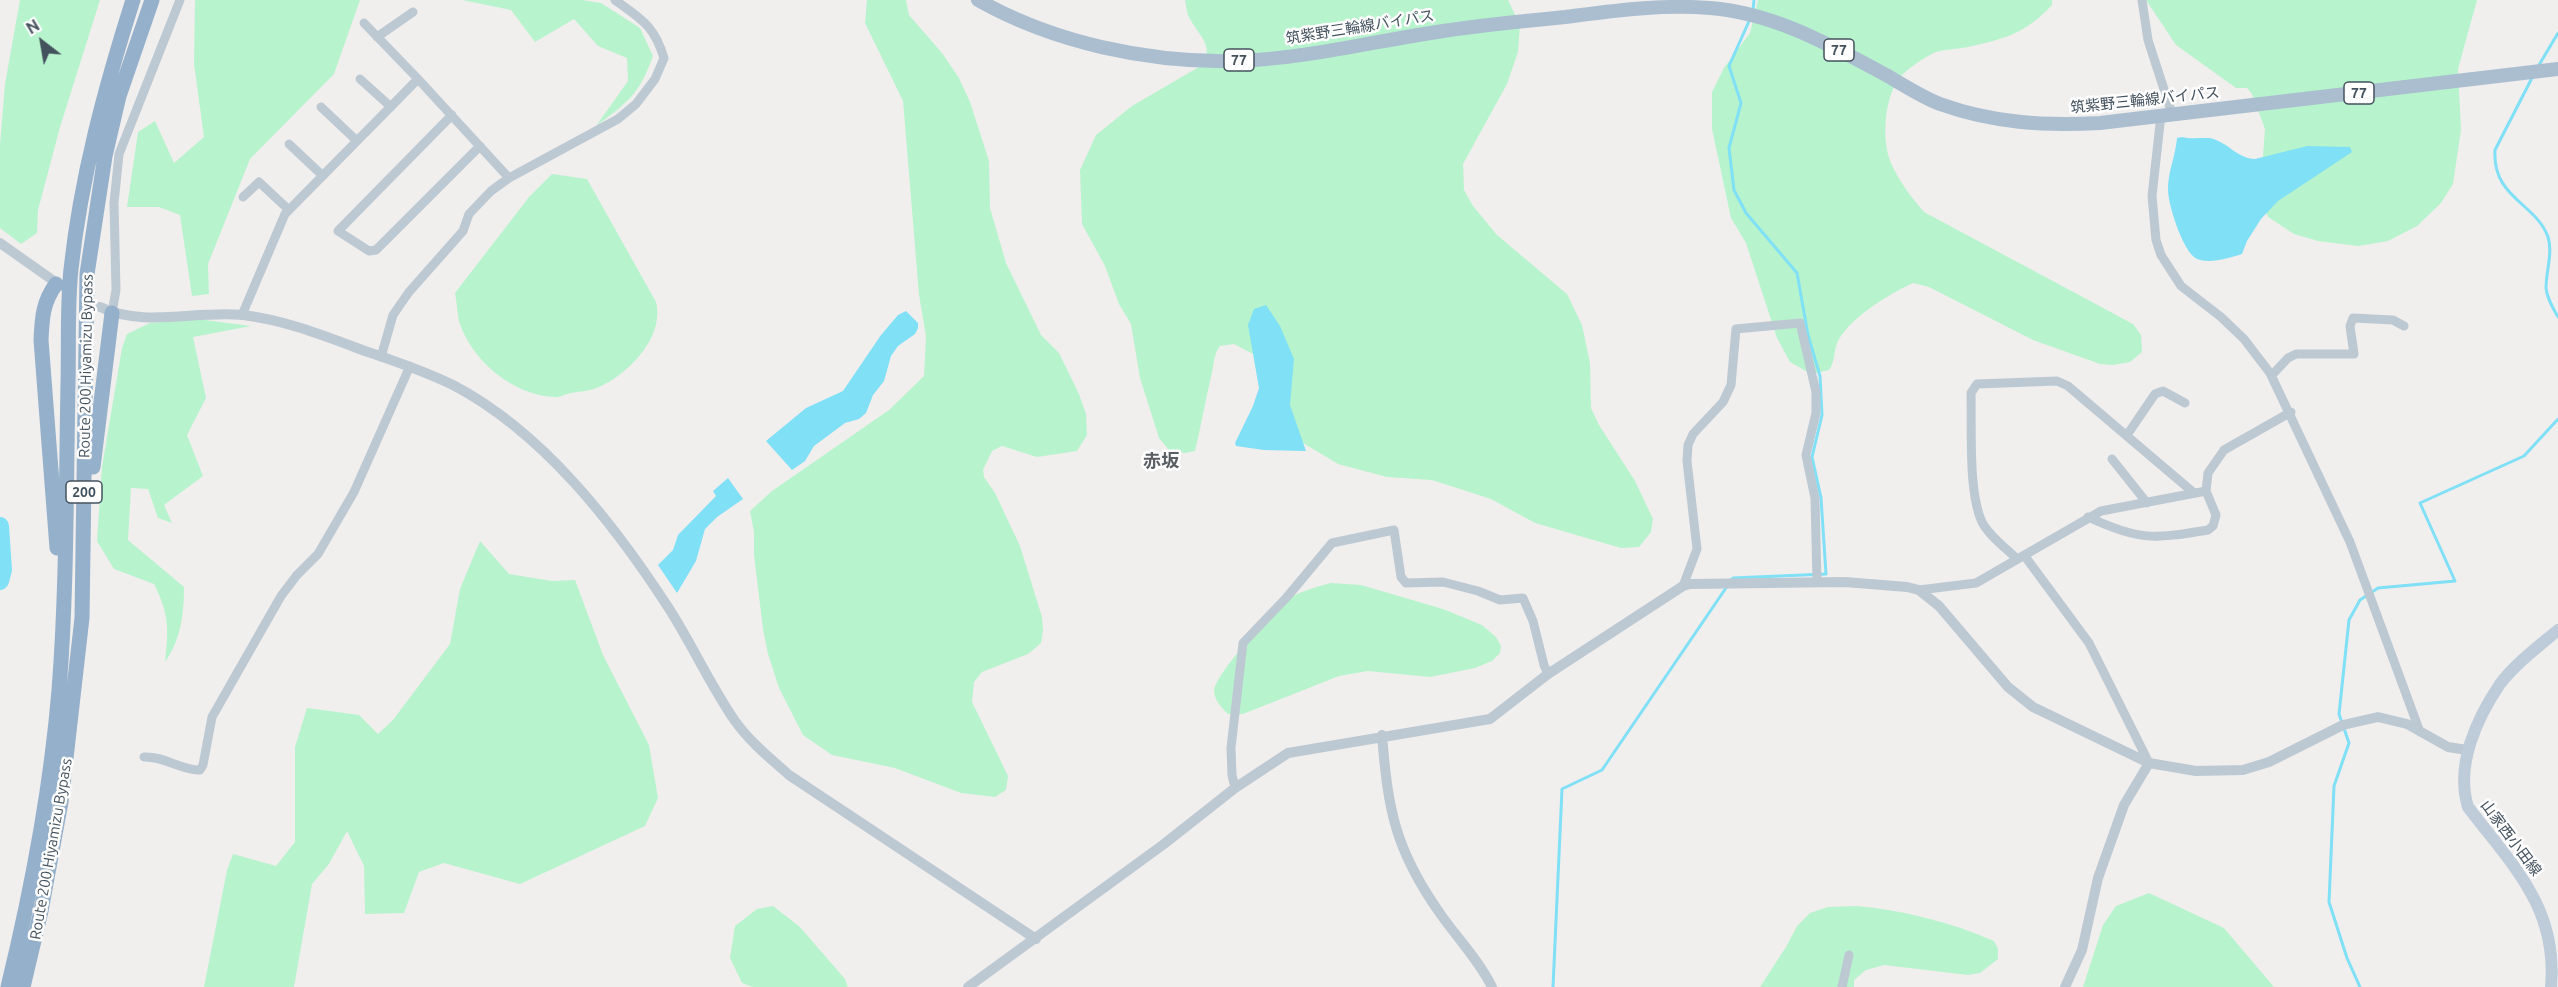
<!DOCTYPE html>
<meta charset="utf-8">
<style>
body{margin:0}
#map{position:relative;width:2558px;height:987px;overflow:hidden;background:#f1eeee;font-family:Ubuntu,sans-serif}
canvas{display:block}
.north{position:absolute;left:12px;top:12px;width:60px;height:60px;-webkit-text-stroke:4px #fff;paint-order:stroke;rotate:329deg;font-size:16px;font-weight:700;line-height:24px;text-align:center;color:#44525e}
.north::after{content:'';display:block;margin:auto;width:21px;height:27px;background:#44525e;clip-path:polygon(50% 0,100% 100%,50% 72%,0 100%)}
</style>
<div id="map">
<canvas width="2558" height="987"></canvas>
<div class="north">N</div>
</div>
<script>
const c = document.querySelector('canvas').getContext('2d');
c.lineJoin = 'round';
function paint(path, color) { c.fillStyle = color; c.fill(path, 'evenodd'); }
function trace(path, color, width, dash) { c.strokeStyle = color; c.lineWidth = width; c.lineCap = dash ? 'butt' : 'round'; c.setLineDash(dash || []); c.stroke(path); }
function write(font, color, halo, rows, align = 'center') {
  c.font = font + ' Ubuntu,"Noto Sans JP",sans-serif'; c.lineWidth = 5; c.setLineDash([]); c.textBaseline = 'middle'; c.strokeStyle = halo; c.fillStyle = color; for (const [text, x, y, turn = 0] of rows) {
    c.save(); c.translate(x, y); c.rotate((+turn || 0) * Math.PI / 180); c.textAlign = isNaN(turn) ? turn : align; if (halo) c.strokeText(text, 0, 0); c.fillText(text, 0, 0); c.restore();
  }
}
paint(new Path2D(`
 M20 0H100L60 127 38 210 37 233 21 244 0 228V145L5 84Z
 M195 0H360L334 74 250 159 208 264 209 294 192 296 180 215 159 207H127L138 132 155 121 174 163 204 137 194 64Z
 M462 0H582L601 3 640 28 653 56C639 95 628 102 596 126L628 81 627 58 598 46 574 19 535 42 511 10Z
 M867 0H906L909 15 942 53 959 78 970 102 989 161 990 208 1006 263 1041 335 1059 353 1079 394 1086 414 1087 435 1077 451 1037 457 1002 446 992 451 983 470 984 477 995 493 1020 546 1042 617 1043 631 1041 643 1028 654 982 672 974 682 972 702 1008 776 1006 790 995 797 961 793 895 768 832 755 803 735 779 688 768 654 763 629 754 555V532L750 511 772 491 889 410 924 376 926 336 919 295 903 101 865 23Z
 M1185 0H1508L1520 25 1518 52 1507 84 1463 164 1464 190 1473 206 1497 235 1567 294 1582 325 1590 363 1591 408 1599 425 1635 481 1653 519 1651 532 1639 547 1621 548 1535 523 1491 499 1432 480 1387 477 1338 464 1298 440 1253 354 1234 344 1220 346C1213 355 1214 366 1211 377 1205 402 1201 426 1195 451L1185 453 1169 450 1159 438 1140 378 1131 324 1119 304 1105 266 1082 224 1080 170 1096 135 1132 106 1204 64C1213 44 1199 36 1190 19 1187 14 1186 6 1185 0Z
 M1758 0H2052V5C2026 33 2005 39 1968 47 1958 49 1946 49 1936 52 1925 57 1910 67 1902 75 1884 94 1881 140 1891 163 1899 181 1911 197 1924 212L2133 324 2141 335 2142 352 2130 362 2113 365 2100 364 2033 340 1929 287 1913 283C1889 294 1853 316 1839 339 1833 349 1836 361 1829 370L1811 374 1790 362 1777 338 1746 243 1731 218 1712 129V92L1724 68 1750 33Z
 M2146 0H2477L2458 69 2461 130 2453 184 2441 203 2417 226 2388 241 2358 246 2318 241 2294 234 2268 217 2260 196 2265 129 2252 94 2247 88H2236L2176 45Z
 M552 174 587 179 656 302C665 336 629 374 599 387 589 392 578 391 567 394 563 395 559 398 554 397 512 395 471 360 459 321 457 312 457 302 455 293L529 197Z
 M197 319 251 326 193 337 206 398 187 435 203 476 164 505 172 523 158 518 148 489 131 488 128 540 184 587C184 613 181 640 165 662 169 629 169 614 154 584L114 569 97 541 102 467 122 348 127 334 150 323Z
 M480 541 509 574 552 581 575 580 603 655 649 745 658 798 645 826 520 884 444 863 419 872 404 913 365 914 364 866 347 831 329 864 312 884 294 987H204L227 870 233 854 276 866 295 842V747L307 708 359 715 378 734 393 720 450 644 460 589Z
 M1331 583 1361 585 1443 609 1482 625 1496 637 1501 646 1500 653 1492 661 1475 668 1430 677 1368 671 1339 676 1243 714H1228C1222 708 1214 700 1214 691 1215 674 1273 611 1287 600 1300 591 1316 587 1331 583Z
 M2149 893 2224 928 2274 987H2083L2103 925 2116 906Z
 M773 906 800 927 845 979 848 987H753L742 983 730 958 735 926 757 909Z
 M1856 906C1902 910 1951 922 1994 941L1998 949V959L1980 973 1968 975 1884 965 1866 970 1854 980V987H1760L1786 947 1797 926 1810 913 1828 907Z`), '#b7f4cd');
paint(new Path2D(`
 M2182 137C2192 140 2209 136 2216 140 2231 146 2238 158 2255 159L2307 146 2350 147 2352 152 2278 201 2261 219 2247 241 2242 254C2229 258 2210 264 2197 259 2183 253 2167 202 2168 188 2168 172 2176 154 2177 138Z
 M1266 305 1280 326 1294 359 1290 405 1306 451H1304L1264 450 1236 446 1235 443 1253 406 1259 388 1248 325 1254 309Z
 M906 311 918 323V328L915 334 898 346 891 356 884 381 873 395 866 413 859 419 845 423 814 446 805 461 792 470 766 441 806 408 843 391 881 335 898 315Z
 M728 478 743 499 717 517 705 529 696 561 677 593 658 565 673 550 678 535 716 496 713 491Z`), '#7fe0f6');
trace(new Path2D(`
 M1753 10 1754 0
 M2539 65 2558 33
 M2533 76 2495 150C2492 198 2536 203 2548 237 2553 253 2546 271 2546 288 2547 299 2553 308 2558 317
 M1731 580 1733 578 1826 574 1821 498 1812 457 1822 415 1820 376 1808 335 1797 273 1746 213 1734 190 1729 148 1741 103 1729 66 1750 19
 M1553 987 1562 789 1602 770 1728 585
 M2360 987 2347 958 2329 902 2334 786 2349 743 2339 714 2349 620 2360 600 2378 588 2455 581 2420 503 2524 456 2558 419`), '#7fe0f6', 3);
trace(new Path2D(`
 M0 526 3 570 0 581`), '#7fe0f6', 18);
trace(new Path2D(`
 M2142 0 2148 40 2172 114
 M364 23 418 79 509 178
 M377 37 413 12
 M360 79 391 107
 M321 107 357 141
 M452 115 338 231 369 251 376 250 480 146
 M2161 115 2152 196 2156 240 2161 255 2181 286 2221 317 2244 339 2270 373 2350 542 2420 732
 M289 144 323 176
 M243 197 259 182 289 210
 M112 313 116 290 114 203 119 154 180 0
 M242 315 285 214 418 79
 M381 357 393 315 409 292 463 231 469 214 491 191 509 178 618 119 636 104 655 79 664 58C654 25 641 19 615 0
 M2272 375 2288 358 2296 354H2354L2350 326 2353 318 2393 320 2404 326
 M2127 435 2155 394 2163 391 2185 403
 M2112 459 2147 503
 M2088 517C2140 541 2153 539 2208 530L2213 526 2216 515 2206 491
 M2024 555 2089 643 2149 763
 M2017 559C2006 548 1989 536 1982 522 1968 492 1972 427 1971 393L1977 384 2057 381 2068 386 2194 493
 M1683 586 1697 549 1687 461 1688 445 1693 434 1723 402 1731 385 1736 329 1800 323 1816 392V413L1806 455 1815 498 1817 582
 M1919 590 1976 583 2101 511 2206 491 2208 473 2224 450 2291 412
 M144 757C164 756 180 770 200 770L203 765 212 717 281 596 297 575 318 554 354 492 410 366
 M1235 788 1232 775 1231 748 1243 643 1287 597 1332 543 1394 530 1401 577 1406 583 1443 582 1478 591 1500 600 1523 598 1533 621 1544 665 1548 674
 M1842 987 1849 955`), '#bdc9d2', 9);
trace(new Path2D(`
 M0 243 61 286
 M100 307C144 328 196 310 243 315 285 320 325 336 365 351 395 361 424 371 453 385 543 432 614 524 668 607 692 644 710 685 735 721 750 742 770 758 789 775L1036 939
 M1382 735C1388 810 1395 849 1439 912 1457 938 1478 959 1492 987
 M968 987 1164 844 1235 788 1288 753 1490 719 1548 674 1683 586 1690 584 1845 582 1907 587 1919 590 1939 606 2008 687 2033 707 2149 763 2196 771 2243 770 2269 762 2343 725 2378 717 2407 724 2448 747 2467 750
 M2065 987 2082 950 2098 878 2124 805 2149 763`), '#bdc9d2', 10);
trace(new Path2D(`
 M2551 987C2558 907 2512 865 2468 807 2455 765 2477 718 2500 684 2515 664 2539 646 2558 630`), '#beccd9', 12);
trace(new Path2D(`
 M978 0C1054 43 1149 63 1236 61 1305 59 1375 41 1443 31 1484 25 1524 21 1565 17 1613 11 1661 4 1710 8 1775 13 1832 46 1888 76 1905 86 1922 97 1940 104 1993 123 2044 126 2100 123L2558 69`), '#aabed0', 14);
trace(new Path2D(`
 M56 284C43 302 42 317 41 340L57 548
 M93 467 112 313
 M8 987C31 892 51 788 59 690 67 589 66 486 68 384 69 346 67 307 71 269 81 177 105 88 133 0
 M23 987 41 911 61 802 82 618 87 274 105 156 119 96 152 0`), '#95b0ca', 15);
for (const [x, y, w] of [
 [1839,50,30],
 [1239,60,30],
 [2359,93,30],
 [84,492,36]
]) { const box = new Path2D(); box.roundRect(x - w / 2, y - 11, w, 22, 4.5); c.fillStyle = '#fff'; c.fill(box); trace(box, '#44525e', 1.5); }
write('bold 14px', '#44525e', null, [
 ["77",1839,50],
 ["77",1239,60],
 ["77",2359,93],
 ["200",84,492]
]);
write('15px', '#44525e', '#fff', [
 ["筑紫野三輪線バイパス",1360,27,-9],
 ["筑紫野三輪線バイパス",2145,100,-6],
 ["Route 200 Hiyamizu Bypass",86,366,-89],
 ["山家西小田線",2511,838,53],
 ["Route 200 Hiyamizu Bypass",51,849,-80]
]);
write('bold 18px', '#5a5f64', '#fff', [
 ["赤坂",1161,461]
]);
</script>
